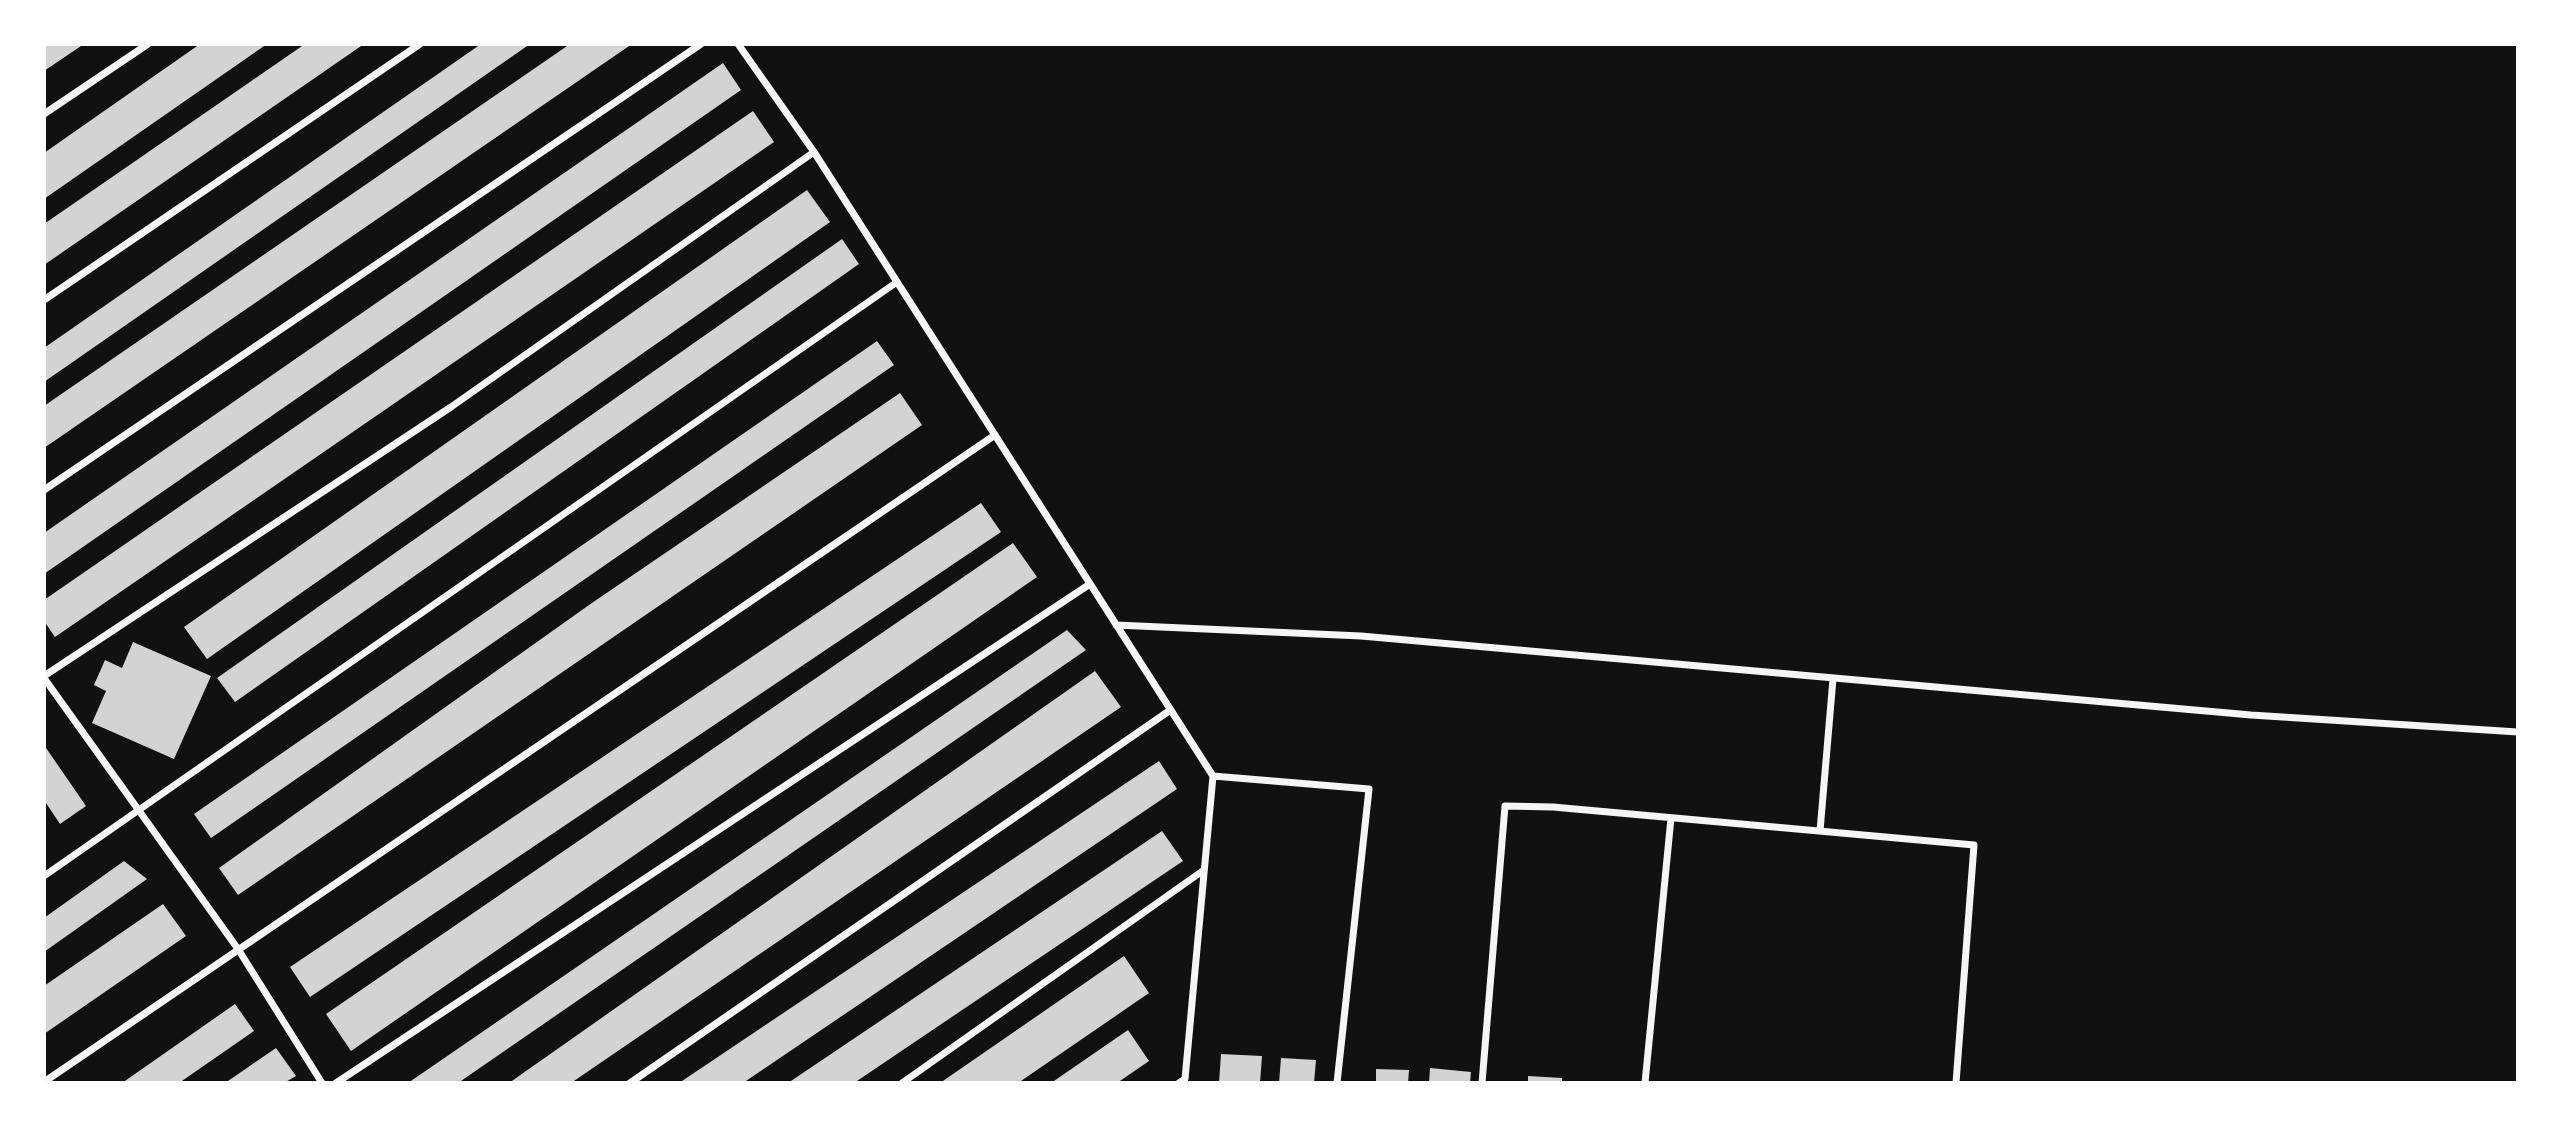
<!DOCTYPE html>
<style>
body{margin:0}
#map{position:relative;width:2562px;height:1127px;overflow:hidden;background:#111;font-family:"DM Sans",sans-serif}
canvas{display:block}
.frame{position:absolute;inset:0;border:46px solid #fff;pointer-events:none}
</style>
<div id="map">
<canvas width="2562" height="1127"></canvas>
<div class="frame"></div>
</div>
<script>
const c = document.querySelector('canvas').getContext('2d');
c.lineJoin = 'round';
function paint(path, color) { c.fillStyle = color; c.fill(path, 'evenodd'); }
function trace(path, color, width, dash) { c.strokeStyle = color; c.lineWidth = width; c.lineCap = dash ? 'butt' : 'round'; c.setLineDash(dash || []); c.stroke(path); }
paint(new Path2D(`
 M44 44H84L44 71Z
 M200 44H267L44 199V153Z
 M305 44H364L44 265V224Z
 M481 44H530L44 382V348Z
 M570 44H632L44 448V406Z
 M723 63 741 90 44 574V533Z
 M753 111 774 142 55 637 44 621V600Z
 M807 190 830 222 207 659 184 627Z
 M842 239 859 264 235 702 217 678Z
 M877 341 894 365 211 838 194 814Z
 M900 393 922 425 238 895 219 868 589 605Z
 M981 503 1001 532 310 997 290 967Z
 M1013 543 1037 577 351 1051 326 1014Z
 M1067 630 1086 650 458 1083H408Z
 M133 642 211 676 174 759 92 723 106 691 94 685 105 660 122 668Z
 M1095 671 1121 707 571 1083H509Z
 M44 745 86 806 60 824 44 800Z
 M1159 761 1177 789 743 1083H679Z
 M1162 831 1183 861 854 1083H788Z
 M124 861 147 879 44 952V918Z
 M163 904 186 936 44 1034V986Z
 M1124 956 1149 993 1018 1083H940Z
 M235 1004 254 1031 179 1083H122Z
 M1128 1030 1149 1061 1117 1083H1051Z
 M276 1048 296 1076 284 1083H225Z
 M1221 1054 1262 1056 1260 1083H1219Z
 M1281 1058 1316 1060 1314 1083H1279Z
 M1430 1068 1471 1072 1470 1083H1429Z
 M1376 1069 1409 1070 1408 1083H1376Z
 M1528 1076 1562 1078V1083H1528Z`), '#d3d3d3');
trace(new Path2D(`
 M738 44 814 152 1213 776 1185 1079 1179 1083
 M44 114 148 44
 M44 300 420 44
 M44 490 701 44
 M1116 625 1361 636 2251 715 2518 732
 M44 676 451 407 814 152
 M44 678 238 949 322 1083
 M1213 776 1369 789 1337 1083
 M1820 831 1833 679
 M44 876 897 282
 M44 1082 995 435
 M336 1083 1090 584
 M630 1083 1169 711
 M902 1083 1204 870
 M1482 1083 1505 806 1553 807 1974 845 1956 1083
 M1645 1083 1671 818`), '#f5f5f5', 7);
</script>
